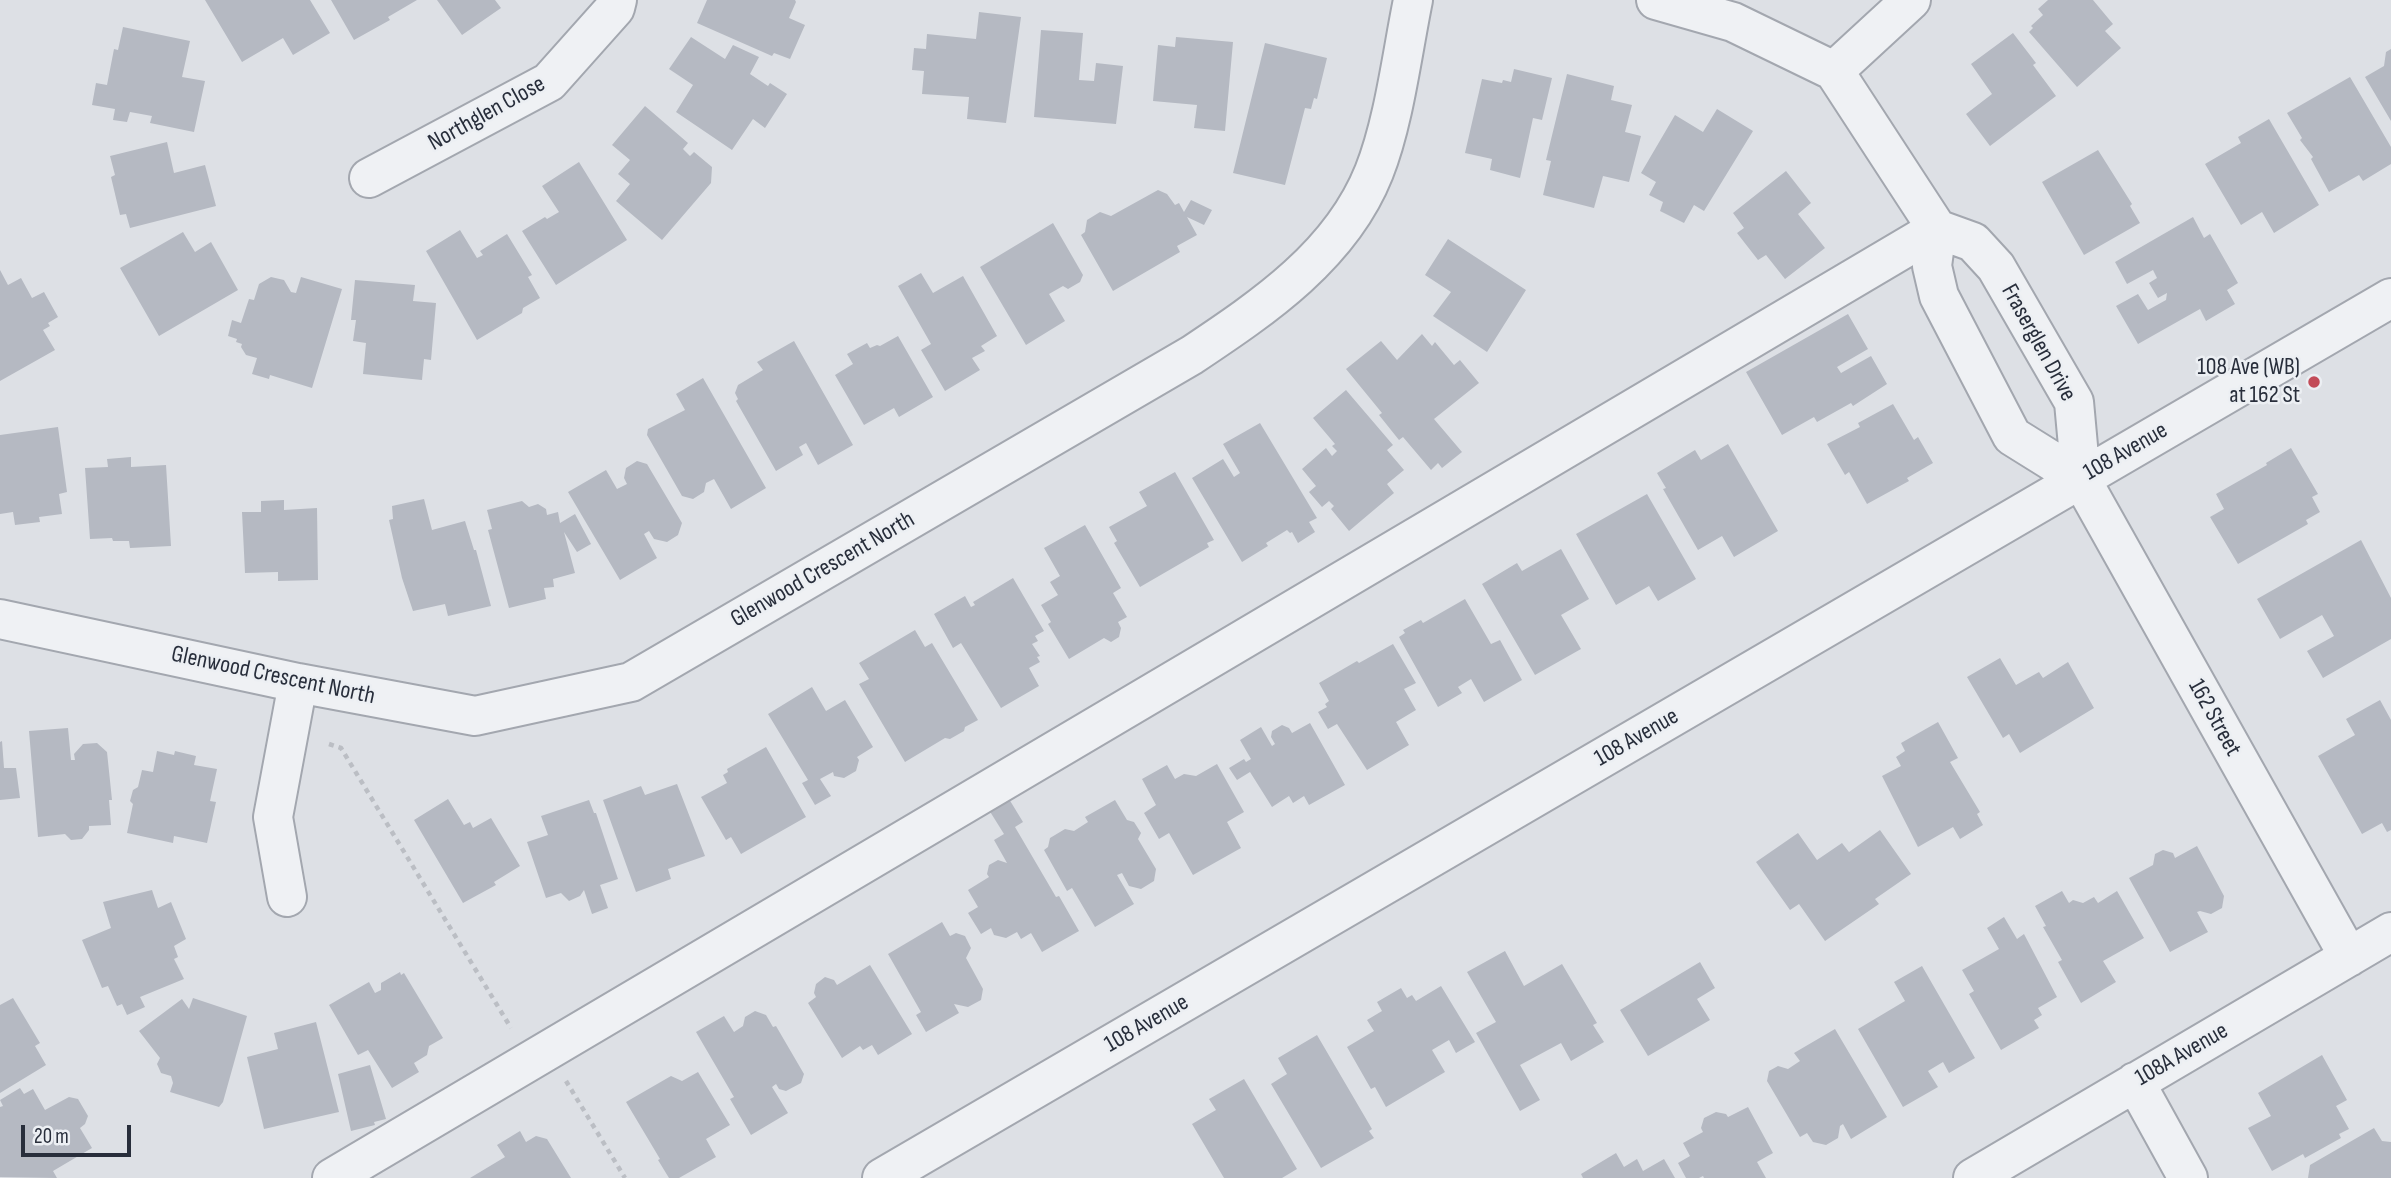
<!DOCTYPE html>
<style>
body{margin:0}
#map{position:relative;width:2391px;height:1178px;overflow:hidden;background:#dde0e5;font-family:"Sofia Sans Condensed",sans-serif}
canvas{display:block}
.scale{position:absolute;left:21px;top:1125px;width:110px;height:32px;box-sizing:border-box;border:4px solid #282e3b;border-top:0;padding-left:9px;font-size:21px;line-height:24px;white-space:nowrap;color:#282e3b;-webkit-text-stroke:5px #eceff3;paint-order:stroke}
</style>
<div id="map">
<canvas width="2391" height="1178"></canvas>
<div class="scale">20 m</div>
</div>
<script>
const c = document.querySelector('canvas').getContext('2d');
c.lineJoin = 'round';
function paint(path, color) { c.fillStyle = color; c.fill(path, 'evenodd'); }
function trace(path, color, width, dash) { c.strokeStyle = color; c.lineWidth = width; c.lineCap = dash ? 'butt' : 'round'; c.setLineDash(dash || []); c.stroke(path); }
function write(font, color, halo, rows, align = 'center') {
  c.font = font + ' "Sofia Sans Condensed",sans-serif'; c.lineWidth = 5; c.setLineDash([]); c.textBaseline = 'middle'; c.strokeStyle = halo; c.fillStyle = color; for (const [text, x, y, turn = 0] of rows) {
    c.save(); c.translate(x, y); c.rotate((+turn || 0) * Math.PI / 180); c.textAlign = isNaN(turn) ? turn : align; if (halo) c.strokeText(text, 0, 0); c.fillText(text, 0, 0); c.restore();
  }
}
paint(new Path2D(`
 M205 0H310L330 33 293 55 283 38 242 62Z
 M331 0H417L388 17 390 20 354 40Z
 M437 0H495L501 8 462 35Z
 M707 0H795L796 2 789 18 805 25 790 59 774 53 772 56 697 23Z
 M2048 0H2093L2113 24 2105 31 2121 48 2077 87 2029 32 2033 28 2031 26 2043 15 2038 9Z
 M979 12 1021 17 1006 123 967 119 969 97 922 94 924 71 912 70 914 48 926 49 927 34 976 39Z
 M123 27 190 41 182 77 205 81 194 132 150 123 152 116 130 112 127 122 113 120 115 109 92 105 96 83 107 85 114 49 118 50Z
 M1041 30 1083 33 1079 80 1094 81 1096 63 1123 66 1116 124 1034 117Z
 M2013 33 2036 63 2033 65 2056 96 1990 146 1966 114 1992 94 1971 64Z
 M691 37 725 59 733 45 759 57 750 74 768 86 770 83 787 94 765 128 753 119 732 150 676 112 693 85 669 69Z
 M1176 37 1233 42 1225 131 1194 128 1197 105 1153 101 1158 45 1175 47Z
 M1265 43 1327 58 1317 99 1314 98 1311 109 1305 108 1285 185 1233 173Z
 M2391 49V121L2365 77 2384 66 2386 52Z
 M1514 69 1552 78 1542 120 1533 118 1520 178 1490 170 1492 159 1465 153 1482 79 1502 83 1503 80 1511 82Z
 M1567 74 1614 86 1611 100 1632 105 1625 132 1641 136 1629 182 1603 176 1594 208 1543 195 1551 161 1546 160Z
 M2350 77 2391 147V164L2363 181 2359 175 2329 192 2311 159 2313 157 2300 140 2302 138 2287 113Z
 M645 106 688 143 683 149 690 156 694 152 712 167 711 183 662 240 616 201 630 184 618 174 630 160 612 145Z
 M1717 109 1753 131 1704 211 1694 205 1684 223 1660 211 1663 202 1649 195 1656 182 1641 173 1675 115 1703 132Z
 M2269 119 2319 205 2274 233 2262 212 2241 225 2205 164 2241 143 2238 137Z
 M167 142 174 173 205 165 216 206 130 228 126 214 120 215 111 177 115 175 110 156Z
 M2098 150 2132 204 2130 206 2140 223 2084 255 2042 182Z
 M579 162 627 240 556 285 522 231 545 217 547 219 559 212 542 186Z
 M1786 171 1811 203 1798 214 1825 248 1785 279 1766 255 1758 260 1737 233 1744 228 1733 213Z
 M1158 190 1167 194 1175 205 1179 203 1184 212 1191 200 1212 210 1204 225 1187 217 1197 235 1177 246 1180 252 1113 291 1081 235 1085 232 1087 220 1100 212 1111 216Z
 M2193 217 2204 238 2210 234 2238 283 2227 290 2235 304 2206 321 2200 309 2138 344 2116 306 2138 294 2148 310 2166 300 2167 293 2158 298 2149 283 2157 278 2153 270 2127 284 2115 262Z
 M1053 223 1083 275 1080 282 1068 289 1063 286 1049 294 1065 321 1026 345 980 267Z
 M460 230 477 258 483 255 480 251 507 234 532 275 528 277 540 298 523 308 522 313 477 340 426 251Z
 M183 232 195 252 211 242 238 290 159 336 120 268Z
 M1448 239 1526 290 1487 352 1433 316 1451 292 1425 275Z
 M0 270 8 285 21 278 32 298 44 292 58 317 48 323 50 326 43 330 55 350 0 381Z
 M921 273 933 293 963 276 997 336 981 346 985 351 972 358 980 370 945 391 921 350 931 344 898 286Z
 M271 277 284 280 291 292 296 293 301 277 342 289 312 388 270 375 269 379 252 374 257 358 246 355 241 347 242 344 236 342 237 339 228 336 232 320 241 323 249 299 254 300 259 284Z
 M355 280 415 285 413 301 436 303 431 360 424 359 422 380 363 374 366 343 353 341 356 320H351Z
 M1848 314 1868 349 1837 367 1841 373 1871 356 1887 384 1853 406 1851 403 1817 422 1814 417 1782 435 1746 372Z
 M1422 334 1432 346 1435 342 1454 365 1460 360 1479 383 1434 419 1462 452 1442 468 1438 463 1431 470 1403 437 1399 440 1379 415 1382 413 1346 369 1381 341 1397 360Z
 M898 336 933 397 899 417 894 408 864 425 835 375 853 364 847 354 867 343 870 348 877 345 880 346Z
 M794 341 853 445 818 465 806 443 799 447 803 455 776 471 736 401 738 399 735 393 738 385 763 370 757 362Z
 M703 378 766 488 731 509 714 479 706 483 704 492 693 499 682 496 647 435 648 429 685 410 676 394Z
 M1346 390 1393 445 1387 450 1404 470 1387 484 1394 493 1349 531 1331 509 1334 506 1329 501 1322 507 1309 492 1316 486 1302 469 1326 448 1332 456 1337 451 1332 446 1335 444 1313 418Z
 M1893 404 1914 440 1918 437 1933 463 1907 478 1909 481 1867 504 1849 472 1845 475 1827 444 1860 427 1858 423Z
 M1260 423 1317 518 1309 522 1315 532 1298 543 1292 532 1290 533 1287 530 1266 543 1268 546 1242 562 1192 478 1223 459 1234 477 1240 473 1223 444Z
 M58 427 67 492 59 494 62 514 39 517 40 522 15 525 13 512 0 514V435Z
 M1728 444 1778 531 1734 557 1722 536 1698 550 1663 489 1666 488 1657 473 1695 450 1701 460Z
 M2291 448 2318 494 2312 497 2320 512 2306 520 2308 524 2238 564 2210 517 2224 509 2216 494 2267 465 2266 463Z
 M131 457V467L166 465 171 546 130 548 129 541H113L112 538 90 539 85 468 108 467 107 459Z
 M637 461 647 464 682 523 678 535 667 542 654 539 649 531 644 534 657 558 620 580 568 492 606 470 617 489 627 484 624 478 626 468Z
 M1175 472 1214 540 1207 543 1209 547 1140 587 1114 543 1117 541 1109 527 1147 506 1139 492Z
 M1647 494 1696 579 1658 601 1649 586 1616 605 1576 534Z
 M424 499 432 530 465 521 474 550H476L491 606 448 616 445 604 413 611 402 578 389 520 393 519 392 506Z
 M284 500V510L317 508 318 580 278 581V572L245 573 242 512H261V501Z
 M522 501 529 507 538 504 546 509 547 515 558 512 560 523 575 514 591 544 577 552 564 532 575 573 553 579 554 587 544 588 546 599 509 608 488 530 492 529 487 510Z
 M1085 525 1121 588 1113 593 1127 617 1118 622 1121 628 1119 637 1111 642 1104 638 1069 659 1048 624 1051 622 1041 605 1058 595 1050 582 1060 576 1044 548Z
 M2361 540 2391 598V639L2323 678 2307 651 2334 636 2322 615 2280 639 2257 599Z
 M1561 549 1589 599 1561 615 1581 649 1535 675 1482 584 1517 563 1522 571Z
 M1013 578 1044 631 1035 636 1038 641 1032 644 1040 656 1037 657 1040 662 1029 668 1039 686 1001 708 961 643 953 648 934 614 965 596 971 607 975 605 973 602Z
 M1465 599 1491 644 1500 640 1522 680 1484 702 1471 679 1458 687 1462 693 1438 707 1399 637 1405 633 1403 630 1421 620 1423 623Z
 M915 630 925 647 932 643 978 720 965 727 964 731 950 739 945 738 905 762 859 684 869 679 859 663Z
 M1393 644 1416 683 1404 689 1416 710 1396 722 1409 745 1367 770 1337 724 1328 729 1318 712 1327 707 1325 704 1329 701 1319 683 1357 661 1359 663Z
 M2000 658 2016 685 2039 672 2043 678 2068 662 2094 708 2020 753 2009 734 2003 738 1967 677Z
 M812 687 826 711 845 700 873 747 857 757 859 760 856 771 844 778 834 776 833 772 820 779 831 796 815 805 802 783 808 780 768 714Z
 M2380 700 2391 720V830L2387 832 2382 823 2362 834 2318 756 2355 735 2346 719Z
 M1938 722 1958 758 1950 762 1980 812 1977 814 1983 825 1960 839 1953 827 1918 847 1882 776 1901 766 1896 757 1905 751 1901 743Z
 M1310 723 1345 785 1309 805 1304 796 1293 803 1289 796 1272 807 1250 772 1237 780 1229 768 1244 759 1246 762 1251 759 1240 740 1261 727 1272 746 1275 744 1271 737 1272 731 1282 725 1289 728 1292 733Z
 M68 728 71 760H75L74 754 83 744 97 743 107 752 112 800H109L111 825 89 826V830L82 839 71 840 65 834 38 837 29 731Z
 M2 741 4 768H16L20 798 0 800V742Z
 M766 747 806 817 741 854 731 837 726 840 701 797 727 783 723 775 728 772 727 769Z
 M157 751 174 755 175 751 196 756 194 765 217 769 210 801 216 802 207 843 174 836 173 843 127 833 133 804 130 801 133 790 138 787 142 770 153 772Z
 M1217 764 1244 812 1227 822 1241 848 1193 875 1169 833 1159 839 1144 813 1156 805 1142 779 1167 765 1175 779 1184 774 1196 776Z
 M677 784 705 856 668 869 671 879 636 892 603 800 641 786 645 795Z
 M448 799 464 825 470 822 473 828 491 818 520 866 494 882 496 885 463 903 414 820Z
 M1009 799 1023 822 1015 827 1056 897 1059 896 1079 931 1042 952 1031 933 1021 939 1017 932 1006 938 994 935 991 928 981 934 968 913 978 907 968 890 989 877 987 874 989 865 998 860 1007 863 994 840 1004 834 989 810Z
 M589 800 594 813H596L618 879 600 885 608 908 592 914 584 890 580 896 569 901 561 893 546 898 527 842 548 835 541 816Z
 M1115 800 1127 820 1134 822 1141 833 1138 839 1156 869 1154 881 1141 889 1129 886 1122 873 1117 875 1134 904 1095 927 1072 888 1067 891 1044 850 1048 847 1050 838 1065 829 1074 831 1088 822 1085 817Z
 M1880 830 1911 874 1875 899 1879 904 1825 941 1799 904 1790 910 1756 862 1798 833 1817 860 1842 843 1849 852Z
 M2197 846 2224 896 2222 908 2211 914 2200 911 2197 912 2208 932 2170 952 2129 878 2153 865 2155 854 2163 850 2173 853 2175 858Z
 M152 890 158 908 171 902 186 939 174 946 178 957 174 959 184 979 140 997 145 1007 127 1015 122 1004 117 1006 108 986 102 988 82 940 111 928 103 902Z
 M2062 891 2069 903 2073 900 2083 903 2094 897 2098 903 2117 891 2144 938 2103 961 2116 982 2081 1003 2058 962 2062 960 2043 927 2046 926 2035 906Z
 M2004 917 2017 939 2024 934 2057 997 2038 1008 2042 1015 2034 1020 2039 1028 2001 1050 1969 994 1974 991 1962 970 1999 949 1987 928Z
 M942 922 950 936 956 933 965 936 971 948 966 958 983 989 981 1000 968 1007 954 1004 959 1013 926 1032 916 1015 921 1012 888 954Z
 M1505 951 1524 986 1562 964 1597 1023 1593 1025 1604 1042 1571 1061 1561 1043 1520 1065 1540 1100 1520 1111 1476 1033 1496 1022 1467 972Z
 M1700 962 1715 988 1697 999 1710 1020 1648 1056 1620 1010Z
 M870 965 912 1034 878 1055 872 1045 863 1050 860 1046 842 1058 808 1003 816 997 814 993 816 984 825 977 834 980 837 985Z
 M1922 966 1975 1058 1949 1073 1943 1062 1928 1071 1938 1087 1903 1107 1858 1029 1905 1001 1894 982Z
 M400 972 401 975 404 973 443 1038 429 1046 427 1055 414 1063 419 1072 392 1088 368 1050 358 1055 329 1005 369 982 375 993 381 990V983Z
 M1441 986 1475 1042 1456 1053 1449 1040 1432 1050 1445 1072 1386 1107 1375 1087 1371 1089 1347 1047 1374 1031 1367 1020 1382 1011 1377 1002 1401 988 1407 998 1412 995 1416 1001Z
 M13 998 40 1043 35 1046 46 1065 0 1093V1005Z
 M193 998 247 1016 223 1102 219 1107 170 1092 173 1083 171 1076 161 1073 157 1064 160 1058 139 1031 182 999 189 1009Z
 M755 1011 766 1015 773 1027 776 1026 804 1074 801 1083 786 1091 779 1089 776 1084 772 1087 788 1113 751 1135 730 1099 734 1097 696 1032 724 1016 734 1032 743 1026 745 1017Z
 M316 1022 339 1112 264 1129 247 1057 278 1049 274 1033Z
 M1835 1029 1887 1117 1851 1139 1843 1124 1840 1126 1838 1138 1826 1145 1813 1142 1807 1133 1800 1137 1767 1081 1769 1071 1778 1066 1788 1069 1800 1061 1794 1053Z
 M1317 1035 1372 1129 1369 1131 1374 1138 1321 1168 1271 1084 1287 1074 1278 1058Z
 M2322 1055 2347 1100 2336 1106 2349 1129 2339 1134 2341 1138 2305 1158 2303 1154 2272 1171 2248 1128 2271 1116 2258 1093Z
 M370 1065 386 1119 374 1122 375 1125 351 1131 338 1074Z
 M698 1072 730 1125 706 1139 716 1157 679 1178H669L658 1160 660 1159 626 1102 671 1076 682 1081Z
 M1244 1079 1297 1169 1282 1178H1224L1192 1124 1216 1110 1209 1099Z
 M20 1088 24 1094 33 1089 45 1110 69 1097 78 1099 88 1116 85 1124 80 1128 92 1148 53 1171 57 1178 0 1177V1107L3 1106 0 1100Z
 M1748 1107 1773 1153 1757 1162 1766 1178H1704L1703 1176 1699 1178H1686L1678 1163 1690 1156 1683 1143 1703 1132 1701 1128 1704 1118 1716 1112 1726 1114 1728 1117Z
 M2374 1128 2382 1141 2391 1142V1178H2308L2310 1165Z
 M520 1131 526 1142 536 1136 547 1139 571 1178H470L505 1157 497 1145Z
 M1616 1153 1624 1167 1637 1159 1643 1171 1664 1159 1675 1178H1583L1581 1174Z`), '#b5b9c2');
const minor = new Path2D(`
 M1656 0 1733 22 1834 71 1937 229 1973 242 1996 267 2074 402 2081 479 2349 957
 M1834 71 1911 0
 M369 178 549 82 615 8 617 0
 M1937 229 1932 266 1939 296 2012 436 2081 479
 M0 619 298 683 475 716 631 682 1192 355C1264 307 1341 255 1374 172 1394 122 1402 54 1413 0
 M287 897 273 817 298 683
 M2135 1082 2188 1178
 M332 1178 1937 229
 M882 1178 2391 298
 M1973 1178 2391 932`);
trace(minor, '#a3a7af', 42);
trace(new Path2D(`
 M329 744 341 748 511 1028
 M566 1081 625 1178`), '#bbbec4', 4.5, [5, 5]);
trace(minor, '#eff1f4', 38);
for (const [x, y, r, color] of [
 [2314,382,7,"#c24b58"]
]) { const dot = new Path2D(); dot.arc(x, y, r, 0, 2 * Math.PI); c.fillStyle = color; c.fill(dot); trace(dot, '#eceff3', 2.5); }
write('24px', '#282e3b', '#eceff3', [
 ["Northglen Close",487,114,-29],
 ["Fraserglen Drive",2038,343,61],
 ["108 Avenue",2126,452,-30],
 ["Glenwood Crescent North",823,570,-30],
 ["Glenwood Crescent North",273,676,12],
 ["162 Street",2214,718,61],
 ["108 Avenue",1637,738,-30],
 ["108 Avenue",1147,1024,-30],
 ["108A Avenue",2182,1055,-30]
]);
write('24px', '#282e3b', '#eceff3', [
 ["108 Ave (WB)",2300,368],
 ["at 162 St",2300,396]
], 'right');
</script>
